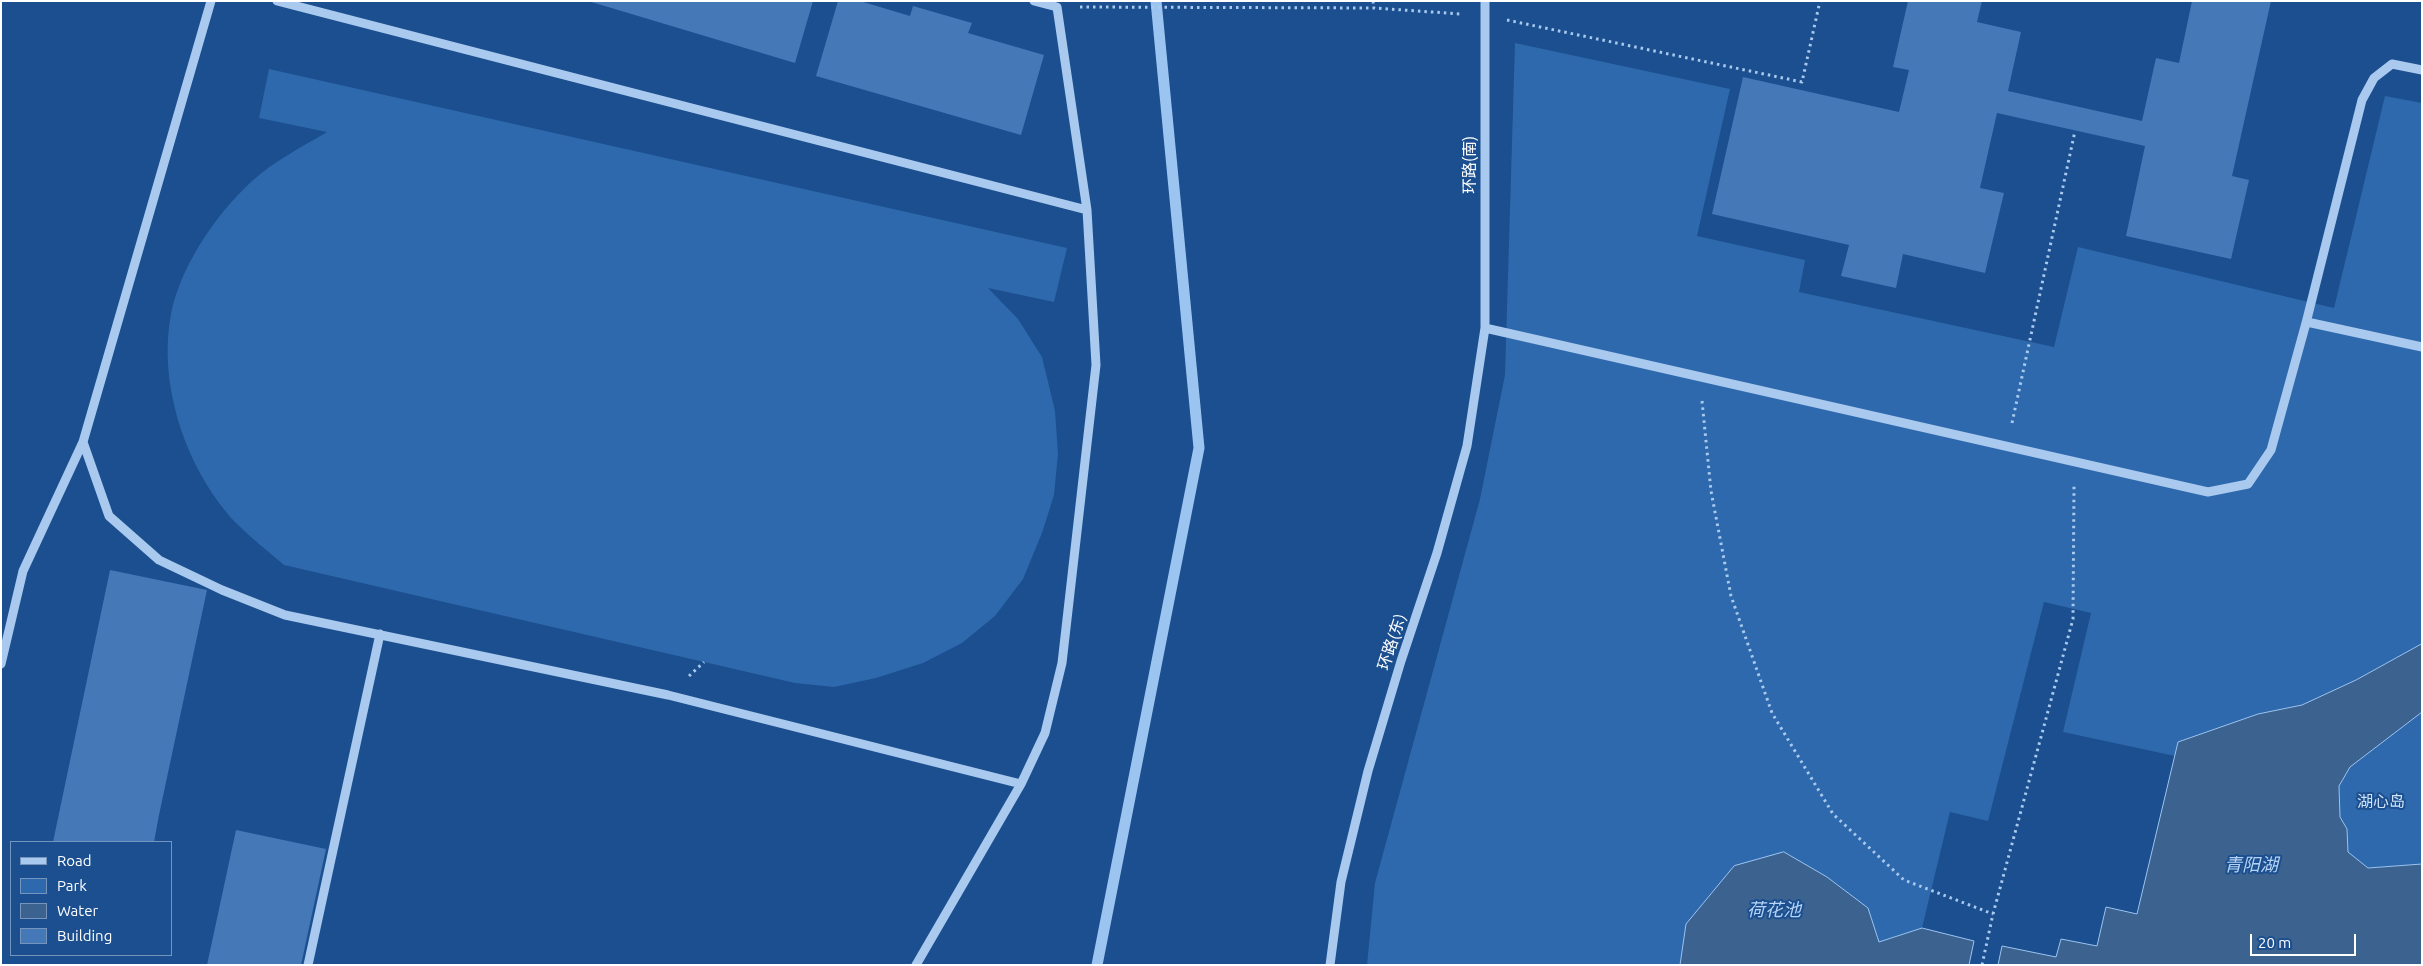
<!DOCTYPE html>
<meta charset="utf-8">
<style>
body{margin:0}
#map{position:relative;width:2423px;height:966px;overflow:hidden;background:#1b4f8f;font-family:Ubuntu,sans-serif}
canvas{display:block}
.frame{position:absolute;inset:0;border:2px solid #fff;pointer-events:none}
.legend{position:absolute;left:10px;top:841px;width:162px;height:115px;box-sizing:border-box;background:#1b4f8f;border:1px solid #7695bc;margin:0;padding:6px 9px;list-style:none;font-size:15px;color:#fff}
.legend li{display:flex;align-items:center;gap:10px;height:25px}
.legend b{width:25px;border:1px solid #7695bc}
.scale{position:absolute;left:2250px;top:934px;width:106px;height:22px;box-sizing:border-box;border:2px solid #fff;border-top:0;padding-left:6px;font-size:15px;line-height:18px;white-space:nowrap;color:#fff;-webkit-text-stroke:4px #1b4f8f;paint-order:stroke}
</style>
<div id="map">
<canvas width="2423" height="966"></canvas>
<div class="frame"></div>
<ul class="legend">
<li><b style="height:6px;background:#a9c9ee"></b>Road</li>
<li><b style="height:14px;background:#2e69ad"></b>Park</li>
<li><b style="height:14px;background:#3c6290"></b>Water</li>
<li><b style="height:14px;background:#4478b7"></b>Building</li>
</ul>
<div class="scale">20 m</div>
</div>
<script>
const c = document.querySelector('canvas').getContext('2d');
c.lineJoin = 'round';
function paint(path, color) { c.fillStyle = color; c.fill(path, 'evenodd'); }
function trace(path, color, width, dash) { c.strokeStyle = color; c.lineWidth = width; c.lineCap = dash ? 'butt' : 'round'; c.setLineDash(dash || []); c.stroke(path); }
function write(font, color, halo, rows, align = 'center') {
  c.font = font + ' Ubuntu,"Noto Sans SC",sans-serif'; c.lineWidth = 4; c.setLineDash([]); c.textBaseline = 'middle'; c.strokeStyle = halo; c.fillStyle = color; for (const [text, x, y, turn = 0] of rows) {
    c.save(); c.translate(x, y); c.rotate((+turn || 0) * Math.PI / 180); c.textAlign = isNaN(turn) ? turn : align; if (halo) c.strokeText(text, 0, 0); c.fillText(text, 0, 0); c.restore();
  }
}
paint(new Path2D(`
 M1515 43 1730 89 1697 236 1805 260 1799 292 2054 347 2078 247 2334 308 2385 96 2422 103V644L2356 680 2302 705 2258 714 2178 742 2175 756 2063 732 2091 613 2044 602 1988 821 1950 812 1922 928 1879 943 1868 908 1827 877 1784 852 1686 924 1680 965H1367L1375 883 1480 499 1505 375Z
 M269 69 1067 248 1054 302 988 288 1018 319 1042 357 1055 411 1058 454 1054 495 1042 533 1023 579 995 616 962 643 923 663 876 678 834 687 795 683 284 565C268 551 251 538 236 523 188 472 159 390 170 320 177 271 215 215 251 182 274 161 300 148 327 132L259 118Z
 M2422 712V864L2368 868 2348 852 2347 829 2340 817 2339 786 2350 767Z`), '#2e69ad');
const water = new Path2D(`
 M2422 644V712L2350 767 2339 786 2340 817 2347 829 2348 852 2368 868 2422 864V965H1998L2002 946 2056 957 2061 939 2097 946 2106 907 2137 914 2178 742 2258 714 2302 705 2356 680Z
 M1784 852 1827 877 1868 908 1879 942 1922 928 1974 941 1969 965H1680L1686 924 1734 866Z`);
paint(water, '#3c6290');
trace(water, '#9cc4f0', 1);
trace(new Path2D(`
 M1097 965 1199 448 1156 1`), '#9cc4f0', 11);
paint(new Path2D(`
 M588 1H813L795 63Z
 M838 1H860L910 16 913 6 972 23 968 33 1044 55 1021 135 816 76Z
 M1908 1H1982L1977 22 2021 32 2008 91 2142 121 2156 58 2179 63 2192 1H2271L2232 176 2249 180 2231 259 2126 236 2145 146 1997 113 1980 188 2004 193 1985 273 1903 254 1896 288 1841 276 1849 245 1712 214 1743 77 1899 112 1909 70 1893 67Z
 M110 570 207 590 159 815 154 842H53Z
 M236 830 326 849 301 965H207Z`), '#4478b7');
trace(new Path2D(`
 M1373 1 1374 8
 M1080 7 1374 8 1461 14
 M1507 20 1802 82 1820 1
 M1702 401 1711 491 1731 596 1772 713 1833 814 1904 880 1993 914
 M2012 423 2075 131
 M689 676 704 662
 M1982 965 1993 914 2073 619 2074 486`), '#a9c9ee', 3, [2.5, 4]);
trace(new Path2D(`
 M277 1 1087 210
 M2307 322 2422 347
 M1485 328 2208 492 2248 484 2271 450 2306 323 2362 100 2374 78 2392 64 2422 70
 M83 442 109 516 159 560 222 590 285 615 668 695 1021 784
 M1 664 23 571 83 442 211 1
 M308 965 380 634
 M916 965 1021 784 1045 733 1062 663 1096 365 1087 210 1057 7 1034 1
 M1330 965 1341 882 1368 771 1401 661 1437 553 1467 446 1485 328V1`), '#a9c9ee', 9);
write('16px', '#fff', '#1b4f8f', [
 ["环路(南)",1470,165,-90],
 ["环路(东)",1392,642,-72]
]);
write('16px', '#cfe3fa', '#1b4f8f', [
 ["湖心岛",2381,802]
]);
write('italic 18px', '#b5d3f5', '#1b4f8f', [
 ["青阳湖",2251,865],
 ["荷花池",1774,910]
]);
</script>
